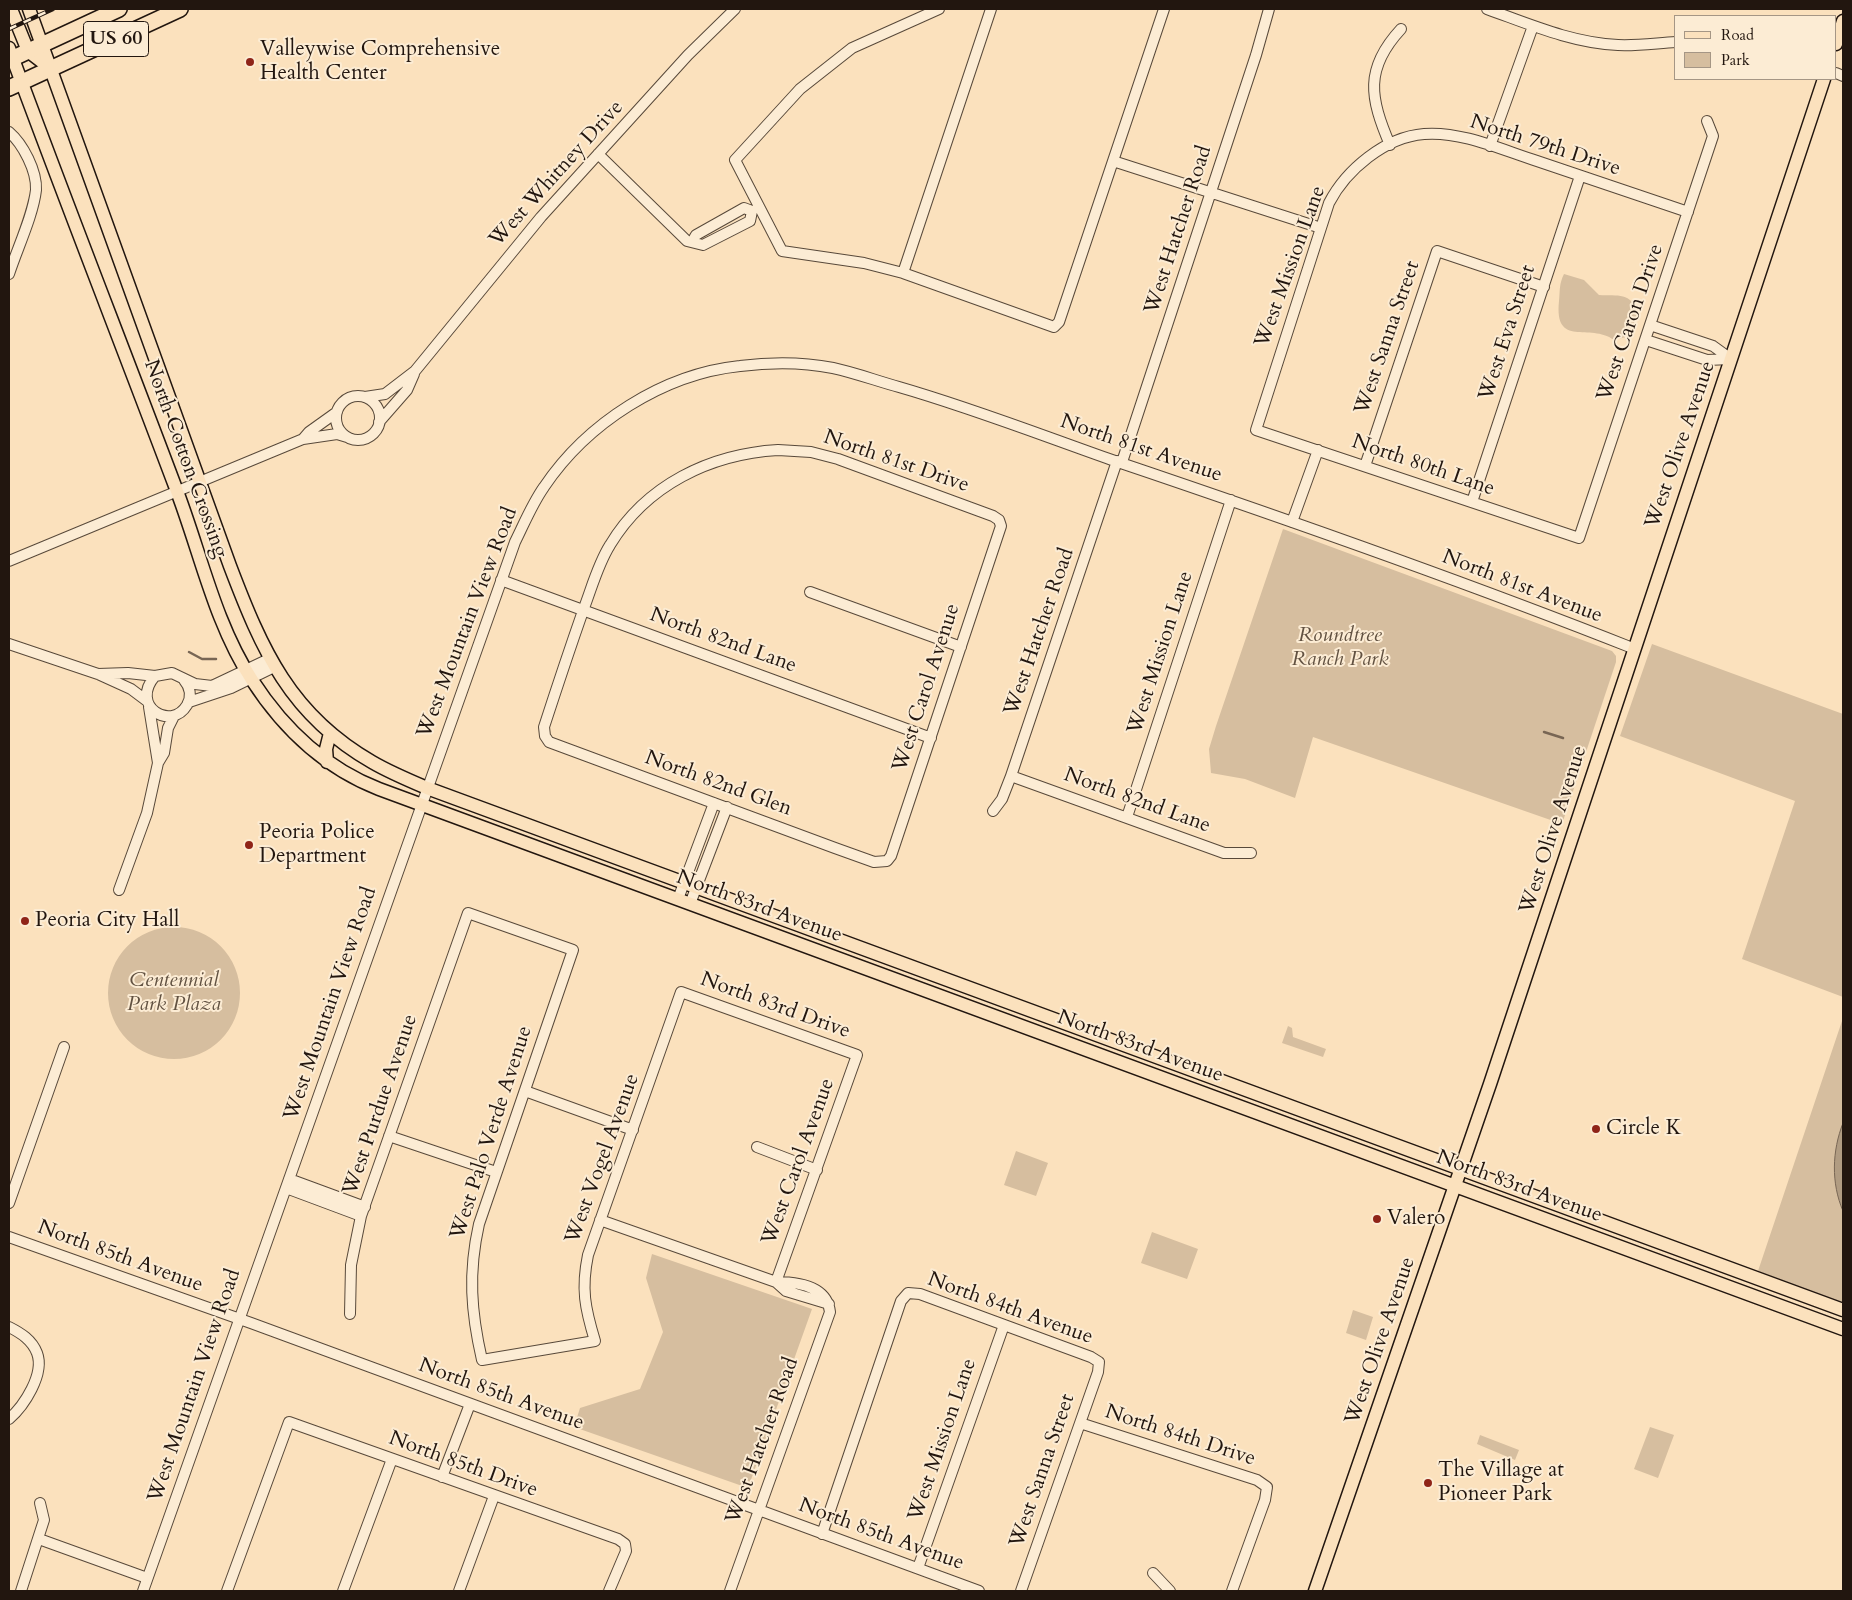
<!DOCTYPE html>
<style>
body{margin:0}
#map{position:relative;width:1852px;height:1600px;overflow:hidden;background:#fbe1bd;font-family:Cardo,serif}
canvas{display:block}
.frame{position:absolute;inset:0;border:10px solid #22160f;pointer-events:none}
.legend{position:absolute;left:1674px;top:15px;width:162px;height:65px;box-sizing:border-box;background:#fcecd4;border:1px solid #a59685;margin:0;padding:6px 9px;list-style:none;font-size:15px;color:#22160f}
.legend li{display:flex;align-items:center;gap:10px;height:25px}
.legend b{width:25px;border:1px solid #a59685}
</style>
<div id="map">
<canvas width="1852" height="1600"></canvas>
<div class="frame"></div>
<ul class="legend">
<li><b style="height:6px;background:#fbe1bd"></b>Road</li>
<li><b style="height:14px;background:#d6be9f"></b>Park</li>
</ul>
</div>
<script>
const c = document.querySelector('canvas').getContext('2d');
c.lineJoin = 'round';
function paint(path, color) { c.fillStyle = color; c.fill(path, 'evenodd'); }
function trace(path, color, width, dash) { c.strokeStyle = color; c.lineWidth = width; c.lineCap = dash ? 'butt' : 'round'; c.setLineDash(dash || []); c.stroke(path); }
function write(font, color, halo, rows, align = 'center') {
  c.font = font + ' Cardo,serif'; c.lineWidth = 4; c.setLineDash([]); c.textBaseline = 'middle'; c.strokeStyle = halo; c.fillStyle = color; for (const [text, x, y, turn = 0] of rows) {
    c.save(); c.translate(x, y); c.rotate((+turn || 0) * Math.PI / 180); c.textAlign = isNaN(turn) ? turn : align; if (halo) c.strokeText(text, 0, 0); c.fillText(text, 0, 0); c.restore();
  }
}
paint(new Path2D(`
 M1564 274 1584 280 1599 295C1618 296 1631 292 1638 313L1632 330 1626 337 1614 340C1590 322 1554 349 1559 301 1560 290 1559 284 1564 274Z
 M1283 529 1612 651 1616 656V662L1562 824 1313 737 1295 798 1245 779 1211 773 1209 749 1216 726Z
 M1652 644 1843 714V997L1742 959 1795 801 1620 736Z
 M108 993a66 66 0 1 1 132 0a66 66 0 1 1-132 0Z
 M1843 1018V1303L1758 1271Z
 M1288 1026 1292 1028 1293 1037 1326 1049 1323 1057 1282 1043Z
 M1016 1151 1048 1163 1036 1196 1004 1185Z
 M1152 1232 1198 1249 1187 1279 1141 1263Z
 M652 1254 812 1309 748 1488 574 1427 580 1408 640 1389 663 1332 646 1278Z
 M1353 1310 1373 1317 1366 1340 1346 1333Z
 M1650 1427 1674 1435 1658 1478 1634 1469Z
 M1480 1435 1519 1450 1515 1460 1477 1444Z`), '#d6be9f');
const water = new Path2D(`
 M1843 1123V1211C1831 1183 1832 1151 1843 1123Z`);
paint(water, '#b19c82');
trace(water, '#786654', 1);
trace(new Path2D(`
 M189 652 202 659H216
 M1544 732 1563 738`), '#786654', 2.5);
const minor = new Path2D(`
 M939 9 852 48 800 89 735 160 782 251 864 263 903 273 1054 327 1059 322 1164 9
 M1487 9C1529 24 1572 43 1618 45 1637 46 1657 43 1676 42
 M1836 73 1843 76
 M9 132C23 144 37 171 36 190 33 216 17 249 9 274
 M1390 145C1370 98 1364 69 1401 29
 M1490 146 1533 26
 M598 154 687 241 703 245 750 221 752 211 744 208 696 235 692 242
 M1113 161 1321 228
 M1688 212C1638 195 1588 178 1537 161 1502 150 1462 131 1424 134 1385 137 1346 170 1329 203L1256 430 1579 538 1713 136 1707 121
 M903 273 991 9
 M1650 325 1713 346 1731 359
 M1646 340 1707 360 1731 359
 M336 418a22 22 0 1 1 44 0a22 22 0 1 1-44 0Z
 M365 397 385 394 415 371 541 217 688 55 735 9
 M379 422 407 390 414 374
 M303 439 309 432 337 412
 M778 450 811 452 838 459 993 516 999 520 1001 526 891 856 887 861 874 862 835 848 549 742 545 736 544 727C557 687 570 648 584 608 592 587 598 564 610 545 646 485 710 454 778 450Z
 M1122 462 1256 55 1269 9
 M1365 466 1437 251 1544 287
 M1472 502 1580 176
 M1292 522 1318 450
 M9 561 303 439 337 434 347 437
 M501 580 931 738
 M810 592 961 647
 M9 644 98 674 131 689 147 701
 M98 674 128 673 155 676 172 673 195 684 212 686 269 659
 M155 676C129 706 171 732 187 705 192 696 190 687 184 680
 M189 702 231 688 274 667
 M149 707 158 763
 M1011 776 1224 853H1251
 M993 811 1002 799 1011 776 1117 461
 M1127 817 1231 500
 M119 890 147 813 158 763 164 753 168 728 174 716
 M678 899 714 803
 M690 904 727 807
 M525 1091 633 1130
 M389 1136 496 1172
 M757 1147 817 1170
 M289 1179 365 1207
 M286 1188 361 1216
 M9 1203 64 1047
 M600 1220 776 1282C797 1282 827 1286 830 1312L730 1591
 M9 1237 251 1323 979 1591
 M776 1282 786 1291 829 1304
 M350 1314 351 1265 361 1216 468 913 573 950 479 1224C468 1273 471 1312 482 1360L595 1341C585 1308 581 1289 588 1255L681 992 857 1055 776 1282
 M9 1327C21 1333 32 1340 37 1353 45 1374 24 1406 9 1419
 M1080 1423 1257 1480 1267 1487 1265 1500 1232 1591
 M442 1477 470 1404
 M822 1534 901 1301 908 1293 920 1294 1091 1357 1099 1362 1098 1372 1021 1591
 M39 1539 147 1578
 M918 1568 1004 1325
 M1153 1573 1170 1591
 M21 1591 44 1520 40 1503
 M143 1591 515 542C524 524 532 504 544 487 587 423 663 374 740 366 771 362 803 362 833 368 856 373 877 381 899 387 972 408 1041 435 1112 460 1287 519 1463 581 1635 649
 M227 1591 289 1422 618 1539 625 1544 626 1551 609 1591
 M343 1591 392 1459
 M459 1591 494 1496`);
const major = new Path2D(`
 M11 9 28 51 50 68
 M29 9 230 566C262 650 290 715 372 762 389 772 408 780 427 788L1843 1310
 M1836 44 1843 21
 M9 48C63 195 120 340 175 486 200 550 214 622 252 680 283 728 325 768 379 789L1843 1329
 M327 762 326 749 330 733
 M1315 1591 1490 1084 1824 79`);
const highway = new Path2D(`
 M9 60 119 9
 M9 88 180 9`);
trace(minor, '#58493a', 12);
trace(major, '#22160f', 15);
trace(highway, '#22160f', 18);
trace(minor, '#fcecd4', 10);
trace(major, '#fbe1bd', 12);
trace(highway, '#fbe1bd', 15);
const rail = new Path2D(`
 M9 29 53 9`);
trace(rail, '#22160f', 4.5);
trace(rail, '#fcecd4', 2.5, [8]);
for (const [x, y, r, color] of [
 [250,62,5,"#8f2418"],
 [249,845,5,"#8f2418"],
 [25,921,5,"#8f2418"],
 [1596,1129,5,"#8f2418"],
 [1377,1219,5,"#8f2418"],
 [1428,1483,5,"#8f2418"]
]) { const dot = new Path2D(); dot.arc(x, y, r, 0, 2 * Math.PI); c.fillStyle = color; c.fill(dot); trace(dot, '#fcecd4', 2); }
for (const [x, y, w] of [
 [116,39,65]
]) { const box = new Path2D(); box.roundRect(x - w / 2, y - 17.5, w, 35, 4); c.fillStyle = '#fcecd4'; c.fill(box); trace(box, '#22160f', 1); }
write('bold 20px', '#22160f', null, [
 ["US 60",116,39]
]);
write('21px', '#22160f', '#fcecd4', [
 ["Valleywise Comprehensive",260,50],
 ["Health Center",260,74],
 ["Peoria Police",259,833],
 ["Department",259,857],
 ["Peoria City Hall",35,921],
 ["Circle K",1606,1129],
 ["Valero",1387,1219],
 ["The Village at",1438,1471],
 ["Pioneer Park",1438,1495]
], 'left');
write('21px', '#22160f', '#fcecd4', [
 ["North 79th Drive",1545,146,18],
 ["West Whitney Drive",557,174,-48],
 ["West Hatcher Road",1179,230,-72],
 ["West Mission Lane",1291,267,-70],
 ["West Caron Drive",1631,323,-71],
 ["West Eva Street",1508,333,-72],
 ["West Sanna Street",1388,338,-71],
 ["West Olive Avenue",1681,445,-71],
 ["North 81st Avenue",1141,449,19],
 ["North Cotton Crossing",185,459,70],
 ["North 81st Drive",896,462,19],
 ["North 80th Lane",1423,466,19],
 ["North 81st Avenue",1522,587,21],
 ["West Mountain View Road",468,623,-69],
 ["West Hatcher Road",1040,632,-71],
 ["North 82nd Lane",723,641,20],
 ["West Mission Lane",1161,653,-72],
 ["West Carol Avenue",927,688,-72],
 ["North 82nd Glen",718,784,20],
 ["North 82nd Lane",1137,801,20],
 ["West Olive Avenue",1554,830,-72],
 ["North 83rd Avenue",759,907,20],
 ["West Mountain View Road",331,1004,-71],
 ["North 83rd Drive",775,1006,20],
 ["North 83rd Avenue",1140,1047,20],
 ["West Purdue Avenue",381,1105,-71],
 ["West Palo Verde Avenue",492,1133,-72],
 ["West Vogel Avenue",603,1159,-70],
 ["West Carol Avenue",799,1162,-70],
 ["North 83rd Avenue",1519,1187,20],
 ["North 85th Avenue",120,1257,20],
 ["North 84th Avenue",1010,1309,20],
 ["West Olive Avenue",1381,1341,-71],
 ["West Mountain View Road",195,1386,-71],
 ["North 85th Avenue",501,1395,20],
 ["North 84th Drive",1180,1436,18],
 ["West Mission Lane",943,1440,-71],
 ["West Hatcher Road",763,1441,-70],
 ["North 85th Drive",463,1465,20],
 ["West Sanna Street",1043,1471,-71],
 ["North 85th Avenue",881,1535,20]
]);
write('italic 21px', '#615141', '#fcecd4', [
 ["Roundtree",1340,636],
 ["Ranch Park",1340,660],
 ["Centennial",174,981],
 ["Park Plaza",174,1005]
]);
</script>
